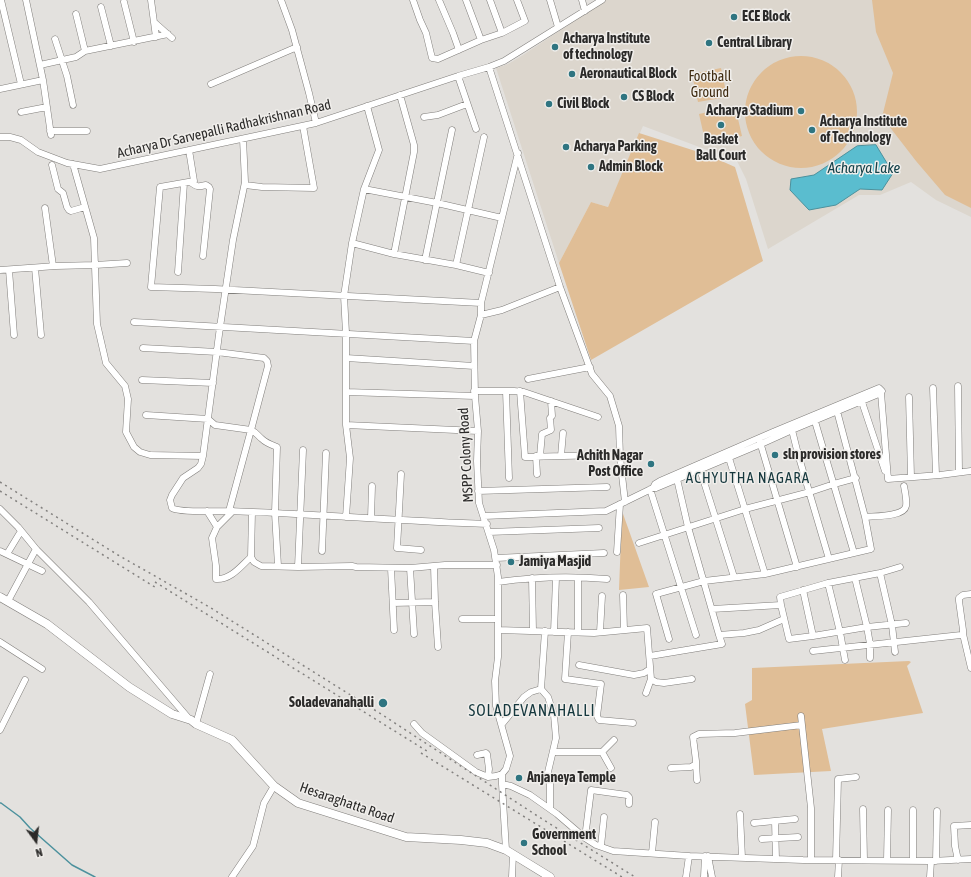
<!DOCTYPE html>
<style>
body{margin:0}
#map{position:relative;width:971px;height:877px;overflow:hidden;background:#e3e1de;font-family:"Asap Condensed",sans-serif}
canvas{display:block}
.north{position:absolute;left:16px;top:821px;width:40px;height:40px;-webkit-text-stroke:3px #f0eeeb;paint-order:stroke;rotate:165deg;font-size:11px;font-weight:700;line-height:16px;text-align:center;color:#2b2a29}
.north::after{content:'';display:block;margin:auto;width:14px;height:18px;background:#2b2a29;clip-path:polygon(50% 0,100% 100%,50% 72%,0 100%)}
</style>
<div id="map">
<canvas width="971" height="877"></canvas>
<div class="north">N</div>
</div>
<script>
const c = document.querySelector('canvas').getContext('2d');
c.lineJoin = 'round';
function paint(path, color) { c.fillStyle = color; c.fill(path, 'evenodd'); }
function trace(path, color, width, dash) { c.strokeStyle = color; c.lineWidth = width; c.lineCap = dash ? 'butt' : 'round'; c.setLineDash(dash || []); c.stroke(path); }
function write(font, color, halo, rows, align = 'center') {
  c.font = font + ' "Asap Condensed",sans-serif'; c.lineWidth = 3; c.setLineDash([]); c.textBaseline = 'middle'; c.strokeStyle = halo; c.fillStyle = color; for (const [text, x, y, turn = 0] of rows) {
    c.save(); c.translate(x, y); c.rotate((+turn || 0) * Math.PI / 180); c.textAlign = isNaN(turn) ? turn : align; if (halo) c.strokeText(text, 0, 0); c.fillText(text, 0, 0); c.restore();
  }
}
paint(new Path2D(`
 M606 0H971V217L936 200 911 182 880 195H859L768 249 746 179 737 161 643 126 608 207 591 202 559 263 496 68 508 64 523 55Z`), '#dcd6cd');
paint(new Path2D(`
 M872 0H971V208L945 195 916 161 882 117 893 73 876 32Z
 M745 112a56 56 0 1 1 112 0a56 56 0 1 1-112 0Z
 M721 68 727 97 698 102 692 74Z
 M735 106 742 136 706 145 699 114Z
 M639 133 708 155 735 167 763 261 591 360 559 263 591 202 608 207Z
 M622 511 649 587 619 590Z
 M909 661 911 662 907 666 923 713 822 729 831 771 754 775 745 704 752 700V668Z`), '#e0be96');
const water = new Path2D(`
 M876 145 893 173 882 190 860 189 836 205 809 210 790 190 791 179 814 175 857 146Z`);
paint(water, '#5abdcf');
trace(water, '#4c919d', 1);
trace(new Path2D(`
 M0 803H1L20 817 30 828 72 865 95 877`), '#4c919d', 1.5);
const minor = new Path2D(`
 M1 0 21 84
 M26 0 43 80 51 135
 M151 0 156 37
 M281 0 292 30 309 93 316 123
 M413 0 420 20 426 33 432 58 438 59 481 40 502 33
 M439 0 453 33 459 50
 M466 0 481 40
 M490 0 502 33 525 21 517 0
 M550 0 558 27
 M582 0 585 11
 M124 2 134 42
 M101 7 111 46
 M76 14 85 51
 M154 22 172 38
 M55 39 67 76 73 105
 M40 65 76 57 85 51 168 34
 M489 67 560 287 592 374 610 396 619 426 620 457 625 502
 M458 76 476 129
 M211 84 297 47
 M0 89 43 80
 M21 112 47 107
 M424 117 438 115 467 104
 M50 131H87
 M0 137H10L21 140 38 152 67 163 100 169 316 123 458 76 489 67 504 61 602 0
 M189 150 194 181 160 187 151 287 215 289 481 303
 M73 164 94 238 97 324 106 363 125 386 128 399 126 432 134 447 140 452 150 455 203 456 220 327 233 240 245 182 243 139
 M52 165 58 189 63 193 67 207 69 210 71 211 85 207
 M190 182C197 187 198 187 206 185L209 187 210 189 203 256
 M245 185 262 187 314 188 303 126
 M364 189 437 203 502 218
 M45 208 53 266
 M352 243 394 254 456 265 489 273
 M394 254 414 152V145L400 95
 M425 260 452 130
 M456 265 484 137
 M35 268 41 335
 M0 270 56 266 95 265 127 263
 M9 270 14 335
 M178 272 184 183
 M481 315 502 310 560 287
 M134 322 474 341
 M143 348 217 352 264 358 267 361 268 366 251 430C257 433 257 435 262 439 266 443 272 445 277 447L275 513 278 566
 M346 358 474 366
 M528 379 590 367
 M142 380 213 383
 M958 386 959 472
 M933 388 936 475
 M474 391H514L524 392 598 417
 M506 391 509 478
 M520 391 525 457 602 455
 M346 392 475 396
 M909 397 911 477
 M861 399 885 471
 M146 415 208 419 215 425 251 430 229 511
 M814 418 854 553
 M346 425 478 431
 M792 430 798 454 829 559
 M760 442 797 567
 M203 456 201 464 198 468 183 478 172 495 170 500 172 508C180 513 217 511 229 511 315 514 401 521 487 524
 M536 456 537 474
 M540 456 542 434 551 430 550 418 552 416 551 401
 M561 456 563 433
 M729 458 765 574
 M699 466 734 577
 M401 474 397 548 421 550
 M677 479 688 527 719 635
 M888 479 940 475 971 471
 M653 488H656L761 444 792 430 881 393
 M650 489 696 635
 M478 491 607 487
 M0 509 18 527 36 549 89 602 190 720
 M207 511 217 527 212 538 216 566V579C231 580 241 566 251 557
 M252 512 251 557 254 562 261 566 298 567 352 566 356 567 410 568 445 565H497
 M484 516 606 511 653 488 655 484 660 481 773 432 879 388 882 391 881 393 888 479
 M346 517 350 458 346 425V333L344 296 352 243 364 189 379 150 367 106
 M865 517C875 516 904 517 906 506 907 500 905 492 904 486
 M371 518 372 486
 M217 527 233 511
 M489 532 599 528
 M639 543 745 509 810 492 834 484 856 478
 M0 551 42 571
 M322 551 326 453
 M617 552 620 504
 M7 554 21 531
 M496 558 604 553
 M434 566 435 602 438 647
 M298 567 303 450
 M391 568 394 630
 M410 568 414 634
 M880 573 892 625 895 652
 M532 578 533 631
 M855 578 867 627 870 644V658
 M498 582C534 577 570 576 607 579
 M828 583 840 632 845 660
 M803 590 813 636
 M623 595 624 630
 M8 601 36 549
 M393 603 435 602
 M781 605 789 639 813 636 867 627 906 623
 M712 609 781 605 780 597 828 583 880 573 900 567
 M462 619H498
 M498 630 594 633 647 628 651 679 646 693
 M545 631 541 689 548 697 554 715 556 738 548 772 550 781V808
 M554 632 556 578
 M568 632 565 679 601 684 597 716 599 720 633 723
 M578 632V578
 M600 632 602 596
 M963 634 971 668
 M669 639 656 594 704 581 765 574 871 549 865 517 837 411
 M0 642 42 669
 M813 651 961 635 963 634V630L959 601V598L963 595 971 594
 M650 656 722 644 719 635 744 633 759 630 784 619
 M579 665 634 675 644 673 650 669
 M651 679 656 682 664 683 692 679
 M801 716 811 808V860
 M196 724 210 674
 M414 724 422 733 476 772 488 777 496 776 502 774
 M502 724 524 697 531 692 541 689
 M0 730 25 680
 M553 752H602L611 768
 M602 752 614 740
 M477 755 486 753 487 754 489 769 488 777
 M696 764 697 780
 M671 768 691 767 696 764V761L693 737 699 734 735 733 802 725
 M502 784 511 786 530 795 557 814 585 838 596 845 613 851 689 856 803 860 931 861 971 859
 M863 809 864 860
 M913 810V861
 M740 814 742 858
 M775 821 776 859
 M754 823 795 819
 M585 838 591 790 627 795 629 797V804
 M762 839 798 837
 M601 846 604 817
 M506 850 502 784V774L506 769 510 756 496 706 495 681 498 657V577L494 550 479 503 477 461 478 431 475 396 474 341 481 315V303L518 153
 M652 853 655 822
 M708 856 712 877
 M836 860 838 779 856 777
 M887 860 888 810
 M958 860 955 846 954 826 971 825
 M936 861 937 811
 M232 877 253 846 264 803 274 786
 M512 877 513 854
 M686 877 689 856
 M704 877 705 856
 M838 877 839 860
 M930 877 931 861`);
const major = new Path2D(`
 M0 597 47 624 129 687 172 714 191 720 196 724 232 740 274 786 298 803 406 837 461 840 487 843 506 850 550 877`);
trace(minor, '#807e7b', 7);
trace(major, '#807e7b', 9);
trace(minor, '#fff', 6);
trace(major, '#fff', 8);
trace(new Path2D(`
 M0 482 118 555 211 608 381 714 539 817 635 877
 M0 491 158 589
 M155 582 430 753
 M421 753 622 877`), '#83817f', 1.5, [2, 4]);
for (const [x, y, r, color] of [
 [734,17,4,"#2f7581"],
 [709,43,4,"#2f7581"],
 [555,47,4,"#2f7581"],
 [572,74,4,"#2f7581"],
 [624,97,4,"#2f7581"],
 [549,104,4,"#2f7581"],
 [801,111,4,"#2f7581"],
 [721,125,4,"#2f7581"],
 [812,130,4,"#2f7581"],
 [566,147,4,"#2f7581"],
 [591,167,4,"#2f7581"],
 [775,455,4,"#2f7581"],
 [651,464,4,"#2f7581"],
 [511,562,4,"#2f7581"],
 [383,703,5,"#2f7581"],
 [519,778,4,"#2f7581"],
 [524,843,4,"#2f7581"]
]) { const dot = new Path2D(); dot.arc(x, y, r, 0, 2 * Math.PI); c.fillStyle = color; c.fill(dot); trace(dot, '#f0eeeb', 1.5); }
write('bold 14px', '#2b2a29', '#f0eeeb', [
 ["ECE Block",742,17],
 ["Acharya Institute",563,39],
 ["of technology",563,55],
 ["Central Library",717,43],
 ["Aeronautical Block",580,74],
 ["CS Block",632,97],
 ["Civil Block",557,104],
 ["Acharya Stadium",793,111,"right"],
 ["Acharya Institute",820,122],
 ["of Technology",820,138],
 ["Basket",721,140,"center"],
 ["Ball Court",721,156,"center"],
 ["Acharya Parking",574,147],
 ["Admin Block",599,167],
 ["sln provision stores",783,455],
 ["Achith Nagar",643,456,"right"],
 ["Post Office",643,472,"right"],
 ["Jamiya Masjid",519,562],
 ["Soladevanahalli",374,703,"right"],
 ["Anjaneya Temple",527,778],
 ["Government",532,835],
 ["School",532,851]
], 'left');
write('14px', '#3f2b10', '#f0eeeb', [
 ["Football",710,77],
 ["Ground",710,93]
]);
write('14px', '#2b2a29', '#f0eeeb', [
 ["Acharya Dr Sarvepalli Radhakrishnan Road",224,129,-13],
 ["MSPP Colony Road",466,455,-93],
 ["Hesaraghatta Road",347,803,19]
]);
write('italic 15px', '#14424a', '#f0eeeb', [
 ["Acharya Lake",864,168]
]);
c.letterSpacing = '1px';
write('15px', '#16383e', '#f0eeeb', [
 ["ACHYUTHA NAGARA",748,478]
]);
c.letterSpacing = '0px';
c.letterSpacing = '1px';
write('16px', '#16383e', '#f0eeeb', [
 ["SOLADEVANAHALLI",532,711]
]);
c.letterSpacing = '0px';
</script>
